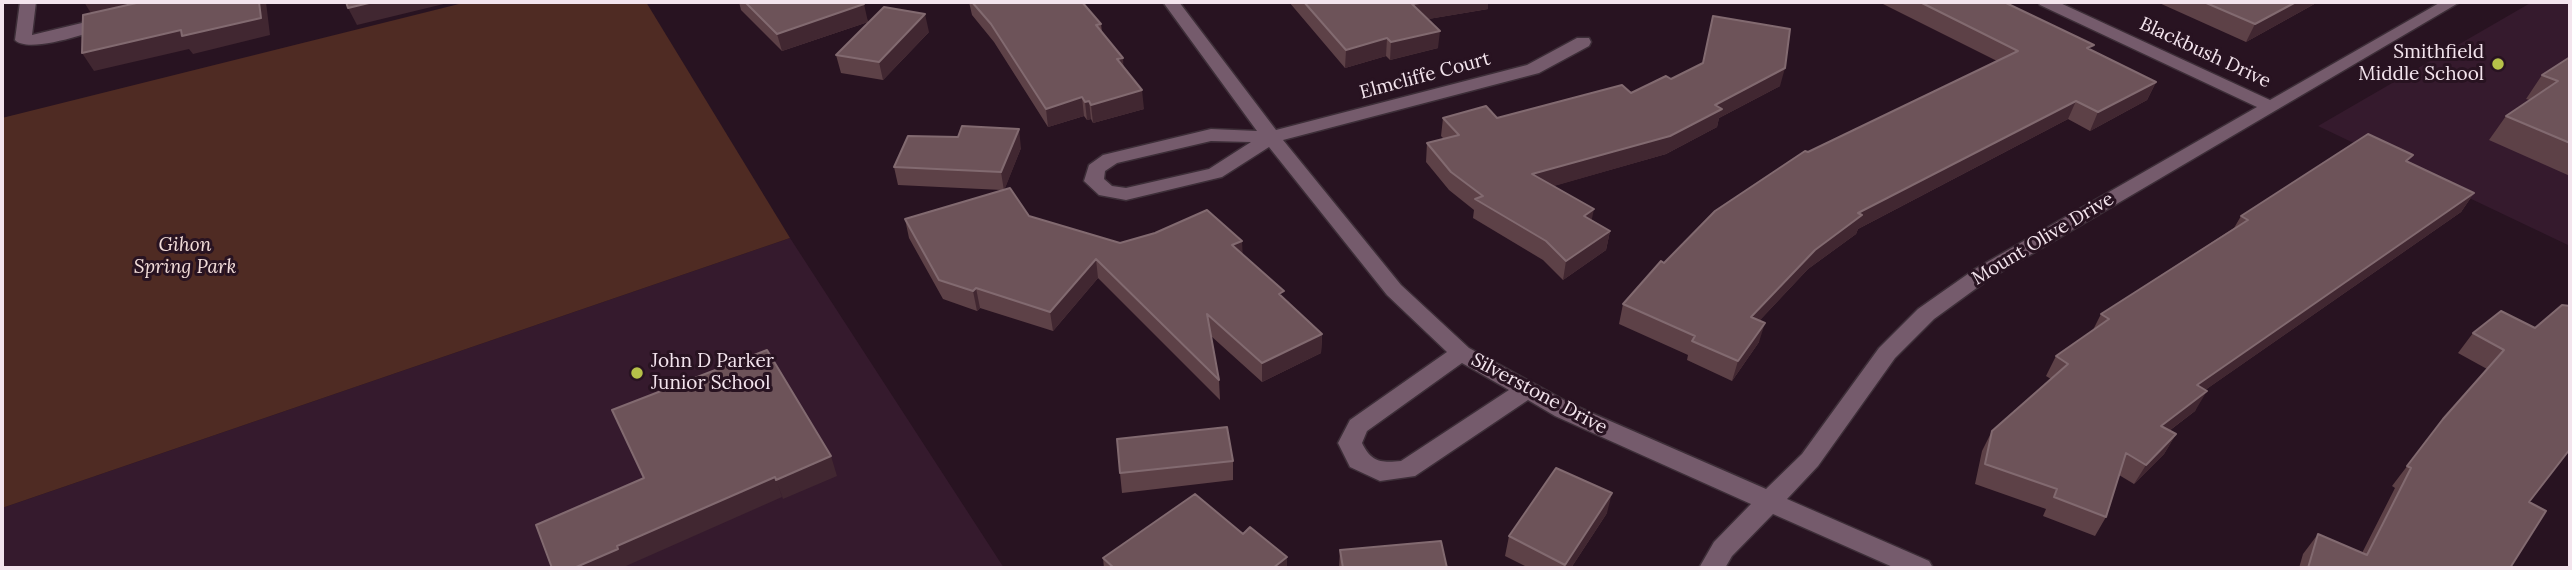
<!DOCTYPE html>
<style>
body{margin:0}
#map{position:relative;width:2572px;height:570px;overflow:hidden;background:#281321;font-family:Lora,serif}
canvas{display:block}
.frame{position:absolute;inset:0;border:4px solid #f3e4ed;pointer-events:none}
</style>
<div id="map">
<canvas width="2572" height="570"></canvas>
<div class="frame"></div>
</div>
<script>
const c = document.querySelector('canvas').getContext('2d');
c.lineJoin = 'round';
function paint(path, color) { c.fillStyle = color; c.fill(path, 'evenodd'); }
function trace(path, color, width, dash) { c.strokeStyle = color; c.lineWidth = width; c.lineCap = dash ? 'butt' : 'round'; c.setLineDash(dash || []); c.stroke(path); }
function write(font, color, halo, rows, align = 'center') {
  c.font = font + ' Lora,serif'; c.lineWidth = 6; c.setLineDash([]); c.textBaseline = 'middle'; c.strokeStyle = halo; c.fillStyle = color; for (const [text, x, y, turn = 0] of rows) {
    c.save(); c.translate(x, y); c.rotate((+turn || 0) * Math.PI / 180); c.textAlign = isNaN(turn) ? turn : align; if (halo) c.strokeText(text, 0, 0); c.fillText(text, 0, 0); c.restore();
  }
}
paint(new Path2D(`
 M2532 2H2570V246L2318 126Z
 M790 238 1004 568H2V508Z`), '#351a2d');
paint(new Path2D(`
 M467 2H646L790 238 2 508V118Z`), '#4f2b23');
const minor = new Path2D(`
 M20 2H36L32 35 111 16 119 21 117 24C97 30 29 55 15 40Z
 M1163 2H1179L1276 130 1527 65 1577 38H1589L1591 42 1589 46 1539 73 1283 140 1401 285 1469 348 1571 404 1766 489 1802 454 1879 348 1918 309 1975 269 2257 107 2040 5 2038 2H2058L2270 100 2441 2H2460L1989 279 1934 319 1895 358 1818 466 1787 499 1929 561 1933 568H1895L1773 514 1732 556 1725 568H1699L1714 542 1751 504 1555 416 1528 400 1415 476 1380 481 1350 467 1338 443 1350 420 1447 352 1387 295 1269 147 1222 177 1126 200 1099 195 1084 181 1089 165 1103 155 1211 129 1257 131ZM1211 141 1251 142 1209 169 1126 188 1112 186 1104 179 1105 171 1117 163ZM1462 363 1509 390 1401 461C1381 463 1371 462 1362 443L1367 431Z`);
trace(minor, '#3d2e38', 3);
paint(minor, '#755b6c');
paint(new Path2D(`
 M739 2H861L868 22 782 51 741 10Z
 M969 2H1082L1101 24 1102 32 1124 67 1144 109 1093 123 1091 119 1087 120 1084 116 1048 127 994 42 972 15Z
 M1289 2H1488V9L1428 19 1438 48 1390 60 1386 56 1345 68Z
 M1879 2H2004L2091 50 2156 82 2147 100 2090 131 2068 119 1858 229 1856 234 1808 269 1760 320 1759 342 1732 381 1687 360 1688 355 1619 324 1623 304 1664 263 1808 152 1997 61Z
 M2157 2H2318L2246 42Z
 M929 32 883 80 841 73 836 55Z
 M2570 57V176L2489 140 2506 116 2530 100 2526 99 2542 75Z
 M1671 79 1780 86 1719 118 1717 127 1666 154 1553 186 1592 220 1610 231 1606 250 1563 280 1543 260 1473 218 1474 210 1449 190 1426 162 1427 143 1444 139 1441 136 1443 118H1497L1631 93Z
 M1021 148 1004 190 1029 216 1120 243 1242 255 1284 299 1322 334 1321 353 1262 382 1211 336 1219 380 1220 400 1098 278 1053 331 980 308 977 311 943 299 909 238 905 219 1002 190 898 185 894 167Z
 M2409 162 2474 193 2461 212 2205 390 2195 411 2169 431 2176 434 2164 454 2134 484 2119 475 2106 517 2095 536 2043 516 2046 509 1975 484 1982 451 1992 431 2051 379 2046 376 2056 356 2092 332 2101 314 2234 228 2241 216Z
 M2501 311 2529 502 2510 568H2299L2303 554 2318 534 2362 553 2395 488 2392 486 2443 419 2487 369 2458 353 2473 333Z
 M1233 461V480L1122 493 1120 473Z
 M1607 513 1571 568H1529L1505 556 1509 536Z
 M1243 534 1287 568H1104L1103 558Z
 M1340 550 1447 568H1339Z`), '#5d4147');
paint(new Path2D(`
 M84 2H164L94 18Z
 M259 2H266L270 35 193 54 189 49 94 71 82 53 181 30Z
 M373 2H452L357 25 348 8Z
 M1427 2H1488V9L1411 22 1412 4Z
 M2296 2H2318L2246 42 2255 24Z
 M864 4 868 22 782 51 777 34Z
 M925 14 929 32 883 80 879 62Z
 M1440 31 1438 48 1390 60 1391 42Z
 M1387 38 1386 56 1345 68 1346 50Z
 M1123 58 1124 76 1117 59Z
 M1785 68 1780 86 1719 118 1717 127 1666 154 1530 193 1532 174 1715 105Z
 M2156 82 2147 100 2090 131 2098 112Z
 M1142 90 1144 109 1093 123 1091 105Z
 M1082 97 1084 116 1048 127 1046 109Z
 M1089 101 1091 119 1087 120 1085 102Z
 M2076 101 2068 119 1858 229 1856 234 1808 269 1745 336 1751 317 1815 250 1858 213Z
 M1019 129 1021 148 1004 191 1001 172Z
 M2474 193 2461 212 2185 404 2197 385Z
 M1594 209 1590 228 1584 216Z
 M1610 231 1606 250 1563 280 1566 261Z
 M1242 241 1243 260 1232 245Z
 M1096 259 1098 278 1053 331 1050 312Z
 M976 288 980 308 977 311 973 291Z
 M1765 323 1759 342 1732 381 1738 361Z
 M1322 334 1321 353 1262 382V363Z
 M2207 391 2195 411 2149 446 2161 426Z
 M2176 434 2164 454 2134 484 2146 465Z
 M831 456 837 476 783 499 776 480Z
 M775 477 782 497 626 566 627 568H574L617 546Z
 M1612 493 1607 513 1571 568H1564L1565 565Z
 M1287 557V568H1273Z`), '#412731');
const building = new Path2D(`
 M141 2H259L261 18 182 36 181 30 82 53 83 15Z
 M346 2H373L348 8Z
 M745 2H861L864 4 777 34Z
 M972 2H1082L1101 24 1096 25 1123 58 1117 59 1142 90 1091 105 1089 101 1085 102 1082 97 1046 109 991 24Z
 M1304 2H1427L1412 4 1440 31 1391 42 1387 38 1346 50Z
 M1920 2H2004L2094 45 2087 48 2156 82 2098 112 2076 101 1858 213 1862 215 1815 250 1751 317 1765 323 1738 361 1692 341 1695 336 1623 304 1661 261 1664 263 1715 211 1805 151 1808 152 2018 51Z
 M2204 2H2296L2255 24Z
 M884 7 925 14 879 62 836 55Z
 M1713 16 1790 29 1785 68 1715 105 1722 109 1670 136 1532 174 1594 209 1584 216 1610 231 1566 261 1546 241 1475 199 1483 196 1451 172 1427 143 1459 135 1443 118 1486 106 1497 118 1622 85 1631 93 1666 76 1671 79 1703 63Z
 M2570 57V143L2506 116 2558 81 2542 75Z
 M962 126 1019 129 1001 172 894 167 908 136 958 137Z
 M2368 134 2413 155 2406 161 2474 193 2197 385 2207 391 2161 426 2176 434 2146 465 2126 453 2106 517 2054 497 2057 489 1985 464 1992 431 2068 364 2056 356 2109 319 2101 314 2248 220 2241 216Z
 M1010 188 1029 216 1120 243 1155 233 1207 210 1242 241 1232 245 1284 291 1279 294 1322 334 1262 363 1207 314 1219 380 1096 259 1050 312 976 288 973 291 939 280 905 219Z
 M2562 305 2570 306V449L2529 502 2546 511 2510 568H2308L2318 534 2367 555 2411 468 2407 466 2443 419 2504 350 2473 333 2501 311 2535 328Z
 M767 350 831 456 776 480 775 477 617 546 618 549 574 568H552L536 525 644 478 612 410Z
 M1227 427 1233 461 1120 473 1117 439Z
 M1556 468 1612 493 1565 565 1509 536Z
 M1195 494 1243 534 1250 527 1287 557 1273 568H1114L1103 558Z
 M1441 541 1447 568H1343L1340 550Z`);
paint(building, '#6d5359');
trace(building, '#826a70', 2);
for (const [x, y, r, color] of [
 [2498,64,7,"#b6c149"],
 [637,373,7,"#b6c149"]
]) { const dot = new Path2D(); dot.arc(x, y, r, 0, 2 * Math.PI); c.fillStyle = color; c.fill(dot); trace(dot, '#281321', 2.5); }
write('19px', '#f3e4ed', '#281321', [
 ["Blackbush Drive",2205,53,25],
 ["Elmcliffe Court",1425,76,-15],
 ["Mount Olive Drive",2043,239,-31],
 ["Silverstone Drive",1539,394,28]
]);
write('19px', '#f3e4ed', '#281321', [
 ["Smithfield",2484,53],
 ["Middle School",2484,75],
 ["John D Parker",651,362,"left"],
 ["Junior School",651,384,"left"]
], 'right');
write('italic 19px', '#f2ddd9', '#281321', [
 ["Gihon",185,246],
 ["Spring Park",185,268]
]);
</script>
